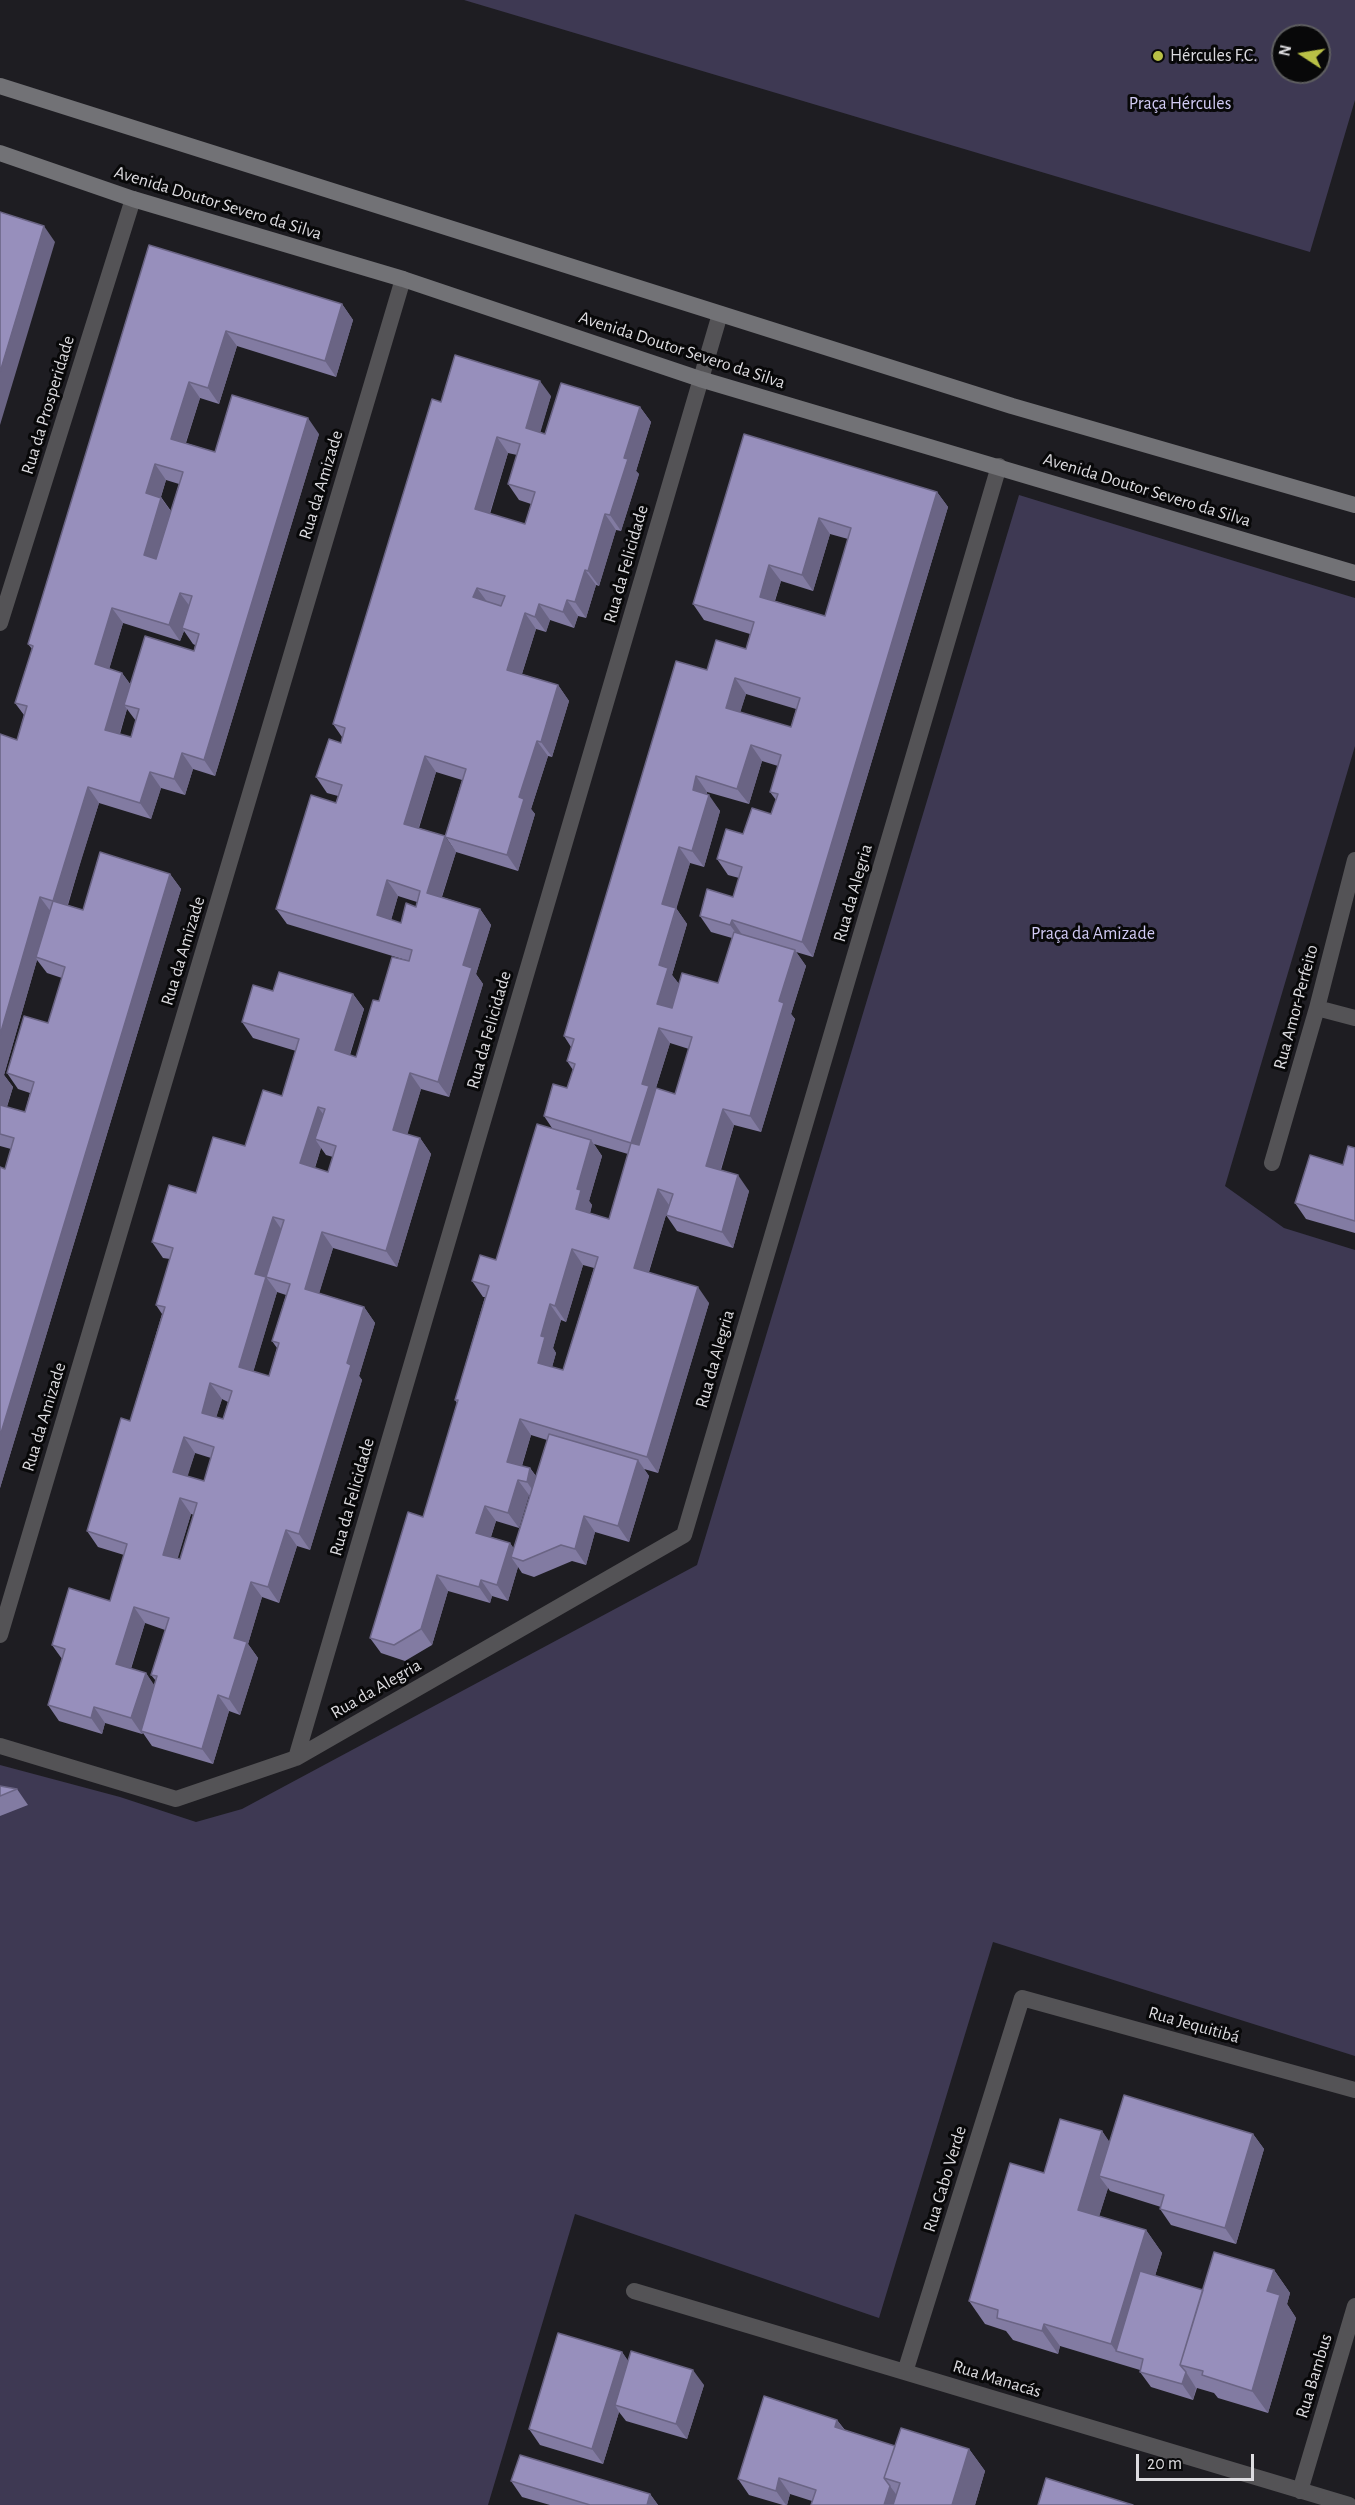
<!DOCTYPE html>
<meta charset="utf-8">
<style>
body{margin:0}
#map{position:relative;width:1355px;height:2505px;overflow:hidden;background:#1e1d22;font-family:"Alegreya Sans",sans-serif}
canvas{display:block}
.north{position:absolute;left:1271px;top:24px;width:60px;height:60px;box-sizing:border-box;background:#080809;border:2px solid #5d5d5f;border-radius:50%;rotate:282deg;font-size:16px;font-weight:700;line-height:24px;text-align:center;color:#dddce0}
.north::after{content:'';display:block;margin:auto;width:21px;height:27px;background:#b9c046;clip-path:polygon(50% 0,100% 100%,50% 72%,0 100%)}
.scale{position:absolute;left:1136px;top:2454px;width:118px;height:27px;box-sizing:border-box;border:3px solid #dddce0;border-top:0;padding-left:8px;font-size:18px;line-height:21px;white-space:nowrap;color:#dddce0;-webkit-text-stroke:4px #080809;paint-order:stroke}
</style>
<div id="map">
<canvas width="1355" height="2505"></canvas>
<div class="north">N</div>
<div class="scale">20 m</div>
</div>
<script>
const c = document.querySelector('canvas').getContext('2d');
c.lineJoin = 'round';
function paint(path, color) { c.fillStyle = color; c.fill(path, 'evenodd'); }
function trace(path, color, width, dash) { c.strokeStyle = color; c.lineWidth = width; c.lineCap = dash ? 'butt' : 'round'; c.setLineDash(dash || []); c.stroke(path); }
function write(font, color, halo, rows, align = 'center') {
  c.font = font + ' "Alegreya Sans",sans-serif'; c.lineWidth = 6; c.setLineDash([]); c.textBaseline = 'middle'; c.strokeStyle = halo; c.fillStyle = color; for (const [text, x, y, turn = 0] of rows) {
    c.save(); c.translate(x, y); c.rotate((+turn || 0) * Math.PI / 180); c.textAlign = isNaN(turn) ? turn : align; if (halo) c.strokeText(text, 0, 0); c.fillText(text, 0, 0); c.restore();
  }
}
paint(new Path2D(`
 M464 0H1355V100L1310 252ZM1283 36H1319V72H1283Z
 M1019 495 1355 598V746L1225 1186 1284 1228 1355 1250V2056L993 1942 879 2318 575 2214 488 2505H0V1765L120 1797 196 1822 242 1809 697 1565Z`), '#3e3953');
trace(new Path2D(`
 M0 623 133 199
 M1317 1008 1355 1018
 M1272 1163 1317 1008 1355 860
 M0 1635 403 279
 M0 1746 176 1799 296 1758 684 1535 999 466
 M296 1758 720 314
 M634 2291 1349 2505
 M905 2372 1022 1998 1355 2090
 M1300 2491 1355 2306`), '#545356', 16);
trace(new Path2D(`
 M0 86 1012 406 1355 505
 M0 153 133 199 403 279 700 379 1355 573`), '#727276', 16);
paint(new Path2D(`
 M149 245 342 304 353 320 336 377 237 346 219 404 200 398 186 443 215 452 319 434 215 776 193 769 185 795 161 788 151 819 99 803 81 860 68 905 83 910 170 874 181 889 0 1488V1167L5 1169 11 1149 0 1146V734L17 740 24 715 15 703 32 649 28 644ZM166 480 179 484 171 511 161 497ZM123 623 180 641 184 631 193 644 195 645 194 651 130 684 122 673 109 669ZM127 709 136 721 131 737 120 734ZM37 960 47 973 62 978 48 1023 7 1073 18 1089 30 1093 25 1112 7 1107 13 1087 4 1075Z
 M551 396 540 432 545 434 640 407 651 422 636 471 639 474 621 531 616 530 599 586 596 585 586 618 578 616 574 628 550 620 546 632 536 629 522 674 558 685 569 701 552 757 548 756 531 809 535 814 518 871 456 852 445 837 462 780 436 772 419 828 445 836 456 852 442 897 480 909 491 925 476 974 483 984 449 1097 421 1089 407 1134 420 1138 431 1154 397 1267 333 1248 319 1293 364 1307 375 1323 359 1376 362 1380 310 1550 297 1546 279 1603 262 1597 248 1644 258 1658 240 1715 229 1711 213 1764 152 1746 143 1733 142 1734 105 1723 102 1734 59 1721 48 1705 62 1659 52 1645 110 1601 124 1555 98 1547 87 1531 130 1421 162 1314 156 1305 170 1259 163 1258 152 1242 196 1193 245 1146 282 1096 296 1051 253 1038 242 1022 273 991 353 994 364 1009 350 1055 356 1057 379 1001 409 961 287 924 276 909 336 803 338 796 327 793 316 777 341 743 342 737 333 724 441 402ZM508 453 517 455 508 484 519 500 531 504 525 524 490 514ZM398 896 417 902 416 907 401 923 391 920ZM321 1148 326 1155 333 1157 328 1172 315 1168ZM277 1292 286 1295 272 1341 277 1348 269 1376 253 1372ZM222 1399 228 1402 223 1419 216 1417ZM195 1453 211 1458 204 1481 187 1476ZM191 1514 194 1515 180 1559H177ZM145 1623 165 1630 151 1675 156 1681 154 1686 146 1673 131 1669Z
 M744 434 937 492 948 507 813 957 796 952 806 966 791 1014 795 1019 761 1132 734 1125 721 1170 749 1191 733 1248 677 1231 666 1215 669 1205 649 1272 709 1303 658 1473 644 1469 649 1476 629 1542 595 1532 586 1565 572 1561 534 1577 522 1573 518 1567 508 1601 492 1596 490 1603 448 1591 432 1645 405 1661 381 1653 370 1638 423 1517 457 1403 455 1400 485 1297H483L472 1281 496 1260 552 1128 544 1116 567 1088 573 1070 567 1061 571 1047 564 1036 707 670 746 649 750 634 704 620 693 604ZM830 534 848 539 825 616 775 601 781 581 813 591ZM746 694 796 709 791 727 740 712ZM762 761 778 766 770 792 776 800 771 814 743 834 717 859 728 875 739 878 733 897 700 916 711 932 732 938 718 983 679 984 672 975 687 924 676 908 690 863 704 867 720 811 707 794V792L749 804ZM670 1043 689 1049 675 1094 656 1088ZM594 1144 628 1154 609 1219 590 1213 592 1205 589 1201 602 1156ZM583 1265 594 1268 563 1370 552 1367 556 1353 553 1348 561 1320 566 1322ZM531 1435 547 1440 536 1476 530 1468 522 1466ZM529 1495 530 1496 514 1549 510 1543 491 1537 496 1521 519 1528Z
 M1355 1148V1233L1306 1219 1295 1203 1343 1165Z
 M0 1786 17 1789 28 1805 0 1816Z
 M1102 2131 1109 2142 1253 2134 1264 2149 1236 2244 1171 2225 1160 2209 1161 2207 1110 2191 1108 2188 1099 2216 1146 2230 1162 2253 1155 2276 1203 2290 1274 2270 1290 2293 1287 2304 1296 2318 1268 2413 1218 2398 1214 2393 1197 2388 1193 2400 1151 2387 1140 2372V2370L1060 2346 1058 2354 1013 2340 1006 2331 985 2324 969 2301 1044 2173Z
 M622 2352 628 2361 704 2385 687 2439 626 2421 619 2412 603 2464 540 2445 529 2429Z
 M837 2420 845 2430 895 2446 969 2449 985 2471 975 2505H811L812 2501 790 2494 787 2505H783L749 2495 738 2479Z
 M511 2481 650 2494 658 2505H550L522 2497Z`), '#827ba2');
paint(new Path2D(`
 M44 226 55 242 0 425V372Z
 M342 304 353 320 336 377 325 361Z
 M226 331 237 346 219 404 208 388Z
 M540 381 551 396 537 444 526 428Z
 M189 382 200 398 182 454 171 439Z
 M640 407 651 422 636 471 639 474 621 531 610 515 624 458Z
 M308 418 319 434 215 776 204 760Z
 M497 437 508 453 486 525 475 509Z
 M155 464 166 480 157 509 146 493Z
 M937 492 948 507 813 957 802 942Z
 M161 498 172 513 155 571 144 555Z
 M605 514 616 530 599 586 588 571Z
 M819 518 830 534 813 591 802 575Z
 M769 565 781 581 771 612 760 597Z
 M585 570 596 585 586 618 575 602Z
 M477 588 488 603 473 597Z
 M180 593 191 608 182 628 184 631 180 641 169 625Z
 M567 600 578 616 574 628 563 612Z
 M539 604 550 620 546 632 535 617Z
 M112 608 123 623 106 680 95 664Z
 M525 613 536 629 518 686 507 670Z
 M122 673 133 688 124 705 127 709 116 745 105 730Z
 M735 678 746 694 737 723 726 708Z
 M558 685 569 701 552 757 541 742Z
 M537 741 548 756 531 809 535 814 518 871 507 855 519 797Z
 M751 745 762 761 749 804 737 789Z
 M182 753 193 769 185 795 174 779Z
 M425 756 436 772 415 839 404 824Z
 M150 772 161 788 151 819 140 803Z
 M696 776 707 792 704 806 693 790Z
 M88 787 99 803 64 916 53 901Z
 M709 795 720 811 704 867 692 851Z
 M445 836 456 852 438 908 427 893Z
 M679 847 690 863 673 920 662 904Z
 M170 874 181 889 0 1488V1436Z
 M387 880 398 896 388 931 377 915Z
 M40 897 51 912 36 957 37 960 4 1075 13 1087 3 1118 0 1114V1035Z
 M676 908 687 924 672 975 679 984 668 1019 657 1004 659 965Z
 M480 909 491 925 476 974 483 984 449 1097 438 1082 463 965Z
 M732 920 743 936 741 940 730 925Z
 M795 950 806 966 791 1014 795 1019 761 1132 750 1116 779 1001Z
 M353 994 364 1009 346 1066 335 1050Z
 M659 1028 670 1043 654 1094 642 1158 631 1143 642 1084Z
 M410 1073 421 1089 404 1146 393 1130Z
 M318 1107 329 1122 315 1139 321 1148 311 1179 300 1163Z
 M723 1109 734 1125 717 1181 706 1166Z
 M420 1138 431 1154 397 1267 386 1251Z
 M591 1140 602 1156 589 1201 592 1205 587 1225 576 1209 577 1189Z
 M738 1175 749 1191 733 1248 722 1232Z
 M658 1189 669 1205 645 1284 634 1268Z
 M273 1217 284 1233 266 1277 277 1292 250 1383 239 1367 255 1274Z
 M322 1232 333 1248 316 1304 305 1289Z
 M572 1249 583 1265 566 1322 555 1306Z
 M698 1287 709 1303 658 1473 647 1457Z
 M550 1304 561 1320 553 1348 556 1353 549 1378 538 1363 541 1336Z
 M364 1307 375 1323 359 1376 362 1380 310 1550 299 1534 347 1363Z
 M210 1383 222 1399 213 1428 202 1413Z
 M520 1419 531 1435 518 1478 507 1462Z
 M184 1437 195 1453 184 1488 173 1472Z
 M638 1460 649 1476 629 1542 618 1526Z
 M530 1468 541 1484 538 1498 527 1482Z
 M518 1480 529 1495 519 1528 508 1513Z
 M180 1498 191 1514 174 1571 163 1555Z
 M485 1506 496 1521 487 1548 476 1533Z
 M584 1516 595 1532 586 1565 575 1549Z
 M286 1530 297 1546 279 1603 268 1587Z
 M510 1543 521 1559 511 1557 518 1567 508 1601 497 1585Z
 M437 1575 448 1591 432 1645 421 1629Z
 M481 1580 492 1596 490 1603 479 1587Z
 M251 1582 262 1597 248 1644 258 1658 240 1715 229 1699 234 1638Z
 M134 1607 145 1623 127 1680 116 1664Z
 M146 1673 157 1689 141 1731 143 1733 142 1734 131 1718Z
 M218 1695 229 1711 213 1764 202 1749Z
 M94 1707 105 1723 102 1734 91 1718Z
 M1102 2131 1118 2154 1099 2176 1108 2188 1094 2233 1078 2210Z
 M1253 2134 1264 2149 1236 2244 1225 2228Z
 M1146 2230 1162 2253 1131 2355 1116 2351 1111 2344Z
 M1274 2270 1290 2293 1287 2304 1296 2318 1268 2413 1252 2391 1267 2291Z
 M1044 2324 1060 2346 1058 2354 1042 2331Z
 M622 2352 633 2368 615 2405 619 2412 603 2464 592 2449Z
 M693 2370 704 2385 687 2439 676 2424Z
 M1186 2372 1196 2388 1193 2400 1182 2384Z
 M837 2420 848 2435 835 2427Z
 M969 2449 985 2471 975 2505H952Z
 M779 2478 790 2494 787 2505H786L776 2491Z
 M890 2486 901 2501 900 2505H884Z
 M650 2494 658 2505H647Z`), '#6a6484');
const building = new Path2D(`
 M0 212 44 226 0 372Z
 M149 245 342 304 325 361 226 331 208 388 189 382 171 439 215 452 232 395 308 418 204 760 182 753 174 779 150 772 140 803 88 787 53 901 40 897 0 1035V734L17 740 27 706 15 703 33 646 28 644ZM155 464 183 472 156 559 144 555 161 498 146 493ZM180 593 192 596 182 628 199 634 194 651 145 636 124 705 139 709 131 737 105 730 122 673 95 664 112 608 169 625Z
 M455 355 540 381 526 428 545 434 561 383 640 407 624 458 628 459 610 515 605 514 588 571 585 570 575 602 567 600 563 612 539 604 535 617 525 613 507 670 558 685 541 742 537 741 519 797 524 799 507 855 445 837 466 769 425 756 404 824 445 836 427 893 480 909 463 965 472 968 438 1082 410 1073 393 1130 420 1138 386 1251 322 1232 305 1289 364 1307 347 1363 351 1365 299 1534 286 1530 268 1587 251 1582 234 1638 247 1642 229 1699 218 1695 202 1749 141 1731 157 1676 151 1675 169 1618 134 1607 116 1664 146 1673 131 1718 94 1707 91 1718 48 1705 65 1649 52 1645 69 1588 110 1601 127 1544 87 1531 121 1418 130 1421 165 1307 156 1305 173 1248 152 1242 169 1185 196 1193 213 1137 245 1146 263 1090 282 1096 299 1039 242 1022 253 985 273 991 279 972 353 994 335 1050 356 1057 373 1000 379 1001 392 957 409 961 412 950 276 909 311 795 336 803 342 785 316 777 329 739 341 743 345 728 333 724 432 399 441 402ZM497 437 520 444 508 484 535 492 525 524 475 509ZM477 588 505 596 501 606 473 597ZM387 880 420 891 416 907 406 903 401 923 377 915ZM318 1107 325 1109 315 1139 336 1146 328 1172 300 1163ZM273 1217 284 1220 266 1277 255 1274ZM266 1277 290 1284 272 1341 279 1343 269 1376 239 1367ZM210 1383 232 1391 223 1419 202 1413ZM184 1437 214 1447 204 1481 173 1472ZM180 1498 197 1503 180 1559 163 1555Z
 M744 434 937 492 802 942 732 920 730 925 700 916 707 889 733 897 742 867 717 859 726 829 743 834 752 808 771 814 778 794 770 792 781 755 751 745 737 789 696 776 693 790 709 795 692 851 679 847 662 904 676 908 659 965 668 968 657 1004 672 1008 682 973 718 983 734 932 795 950 779 1001 784 1003 750 1116 723 1109 706 1166 738 1175 722 1232 666 1215 673 1194 658 1189 634 1268 698 1287 647 1457 520 1419 507 1462 530 1468 527 1482 518 1480 508 1513 485 1506 476 1533 510 1543 497 1585 481 1580 479 1587 437 1575 421 1629 394 1645 370 1638 408 1512 423 1517 458 1400H455L489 1286 472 1281 480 1255 496 1260 537 1124 591 1140 577 1189 581 1190 576 1209 609 1219 631 1143 544 1116 553 1084 567 1088 575 1064 567 1061 574 1039 564 1036 676 661 707 670 716 640 746 649 754 622 693 604ZM819 518 851 528 825 616 760 597 769 565 802 575ZM735 678 800 698 791 727 726 708ZM659 1028 692 1037 675 1094 656 1088 639 1145 631 1143 649 1086 642 1084ZM572 1249 598 1257 563 1370 538 1363 545 1337 541 1336 550 1304 555 1306Z
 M100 852 170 874 0 1436V1167L5 1169 14 1138 0 1134V1105L25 1112 34 1082 7 1073 24 1016 48 1023 65 967 36 957 53 901 83 910Z
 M1348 1146 1355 1148V1221L1295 1203 1310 1155 1343 1165Z
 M549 1434 638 1460 618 1526 584 1516 575 1549 561 1545 523 1561 511 1557Z
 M0 1786 17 1789 0 1796Z
 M1124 2095 1253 2134 1225 2228 1160 2209 1164 2195 1099 2176Z
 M1060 2119 1102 2131 1078 2210 1146 2230 1111 2344 1044 2324 1042 2331 997 2318 998 2310 969 2301 1010 2163 1044 2173Z
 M1214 2252 1274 2270 1267 2291 1280 2295 1252 2391 1202 2375 1203 2371 1180 2365Z
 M1140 2271 1203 2290 1180 2365 1186 2372 1182 2384 1140 2372 1143 2359 1116 2351Z
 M558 2333 622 2352 592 2449 529 2429Z
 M631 2351 693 2370 676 2424 615 2405Z
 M764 2396 837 2420 835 2427 895 2446 884 2478 890 2486 884 2505H811L816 2490 779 2478 776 2491 738 2479Z
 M901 2428 969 2449 952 2505H893L900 2483 884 2478Z
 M520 2455 650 2494 647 2505H590L511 2481Z
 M1046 2478 1133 2505H1038Z`);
paint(building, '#978fbc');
trace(building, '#6a6484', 1.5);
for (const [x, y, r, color] of [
 [1158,56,6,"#b9c046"]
]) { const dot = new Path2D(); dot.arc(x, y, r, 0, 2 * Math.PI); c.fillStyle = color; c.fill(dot); trace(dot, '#080809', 2); }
write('18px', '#dddce0', '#080809', [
 ["Hércules F.C.",1170,56]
], 'left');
write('18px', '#d2cbf5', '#080809', [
 ["Praça Hércules",1180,104],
 ["Praça da Amizade",1093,934]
]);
write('18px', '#dddce0', '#080809', [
 ["Avenida Doutor Severo da Silva",218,203,17],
 ["Avenida Doutor Severo da Silva",682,350,18],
 ["Rua da Prosperidade",48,405,-73],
 ["Rua da Amizade",321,485,-73],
 ["Avenida Doutor Severo da Silva",1147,490,17],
 ["Rua da Felicidade",626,564,-74],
 ["Rua da Alegria",853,893,-74],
 ["Rua da Amizade",183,951,-73],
 ["Rua Amor-Perfeito",1296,1007,-75],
 ["Rua da Felicidade",489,1030,-74],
 ["Rua da Alegria",715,1359,-74],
 ["Rua da Amizade",44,1417,-73],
 ["Rua da Felicidade",352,1497,-74],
 ["Rua da Alegria",376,1689,-30],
 ["Rua Jequitibá",1194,2025,16],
 ["Rua Cabo Verde",945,2179,-73],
 ["Rua Bambus",1314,2376,-73],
 ["Rua Manacás",997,2379,17]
]);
</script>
